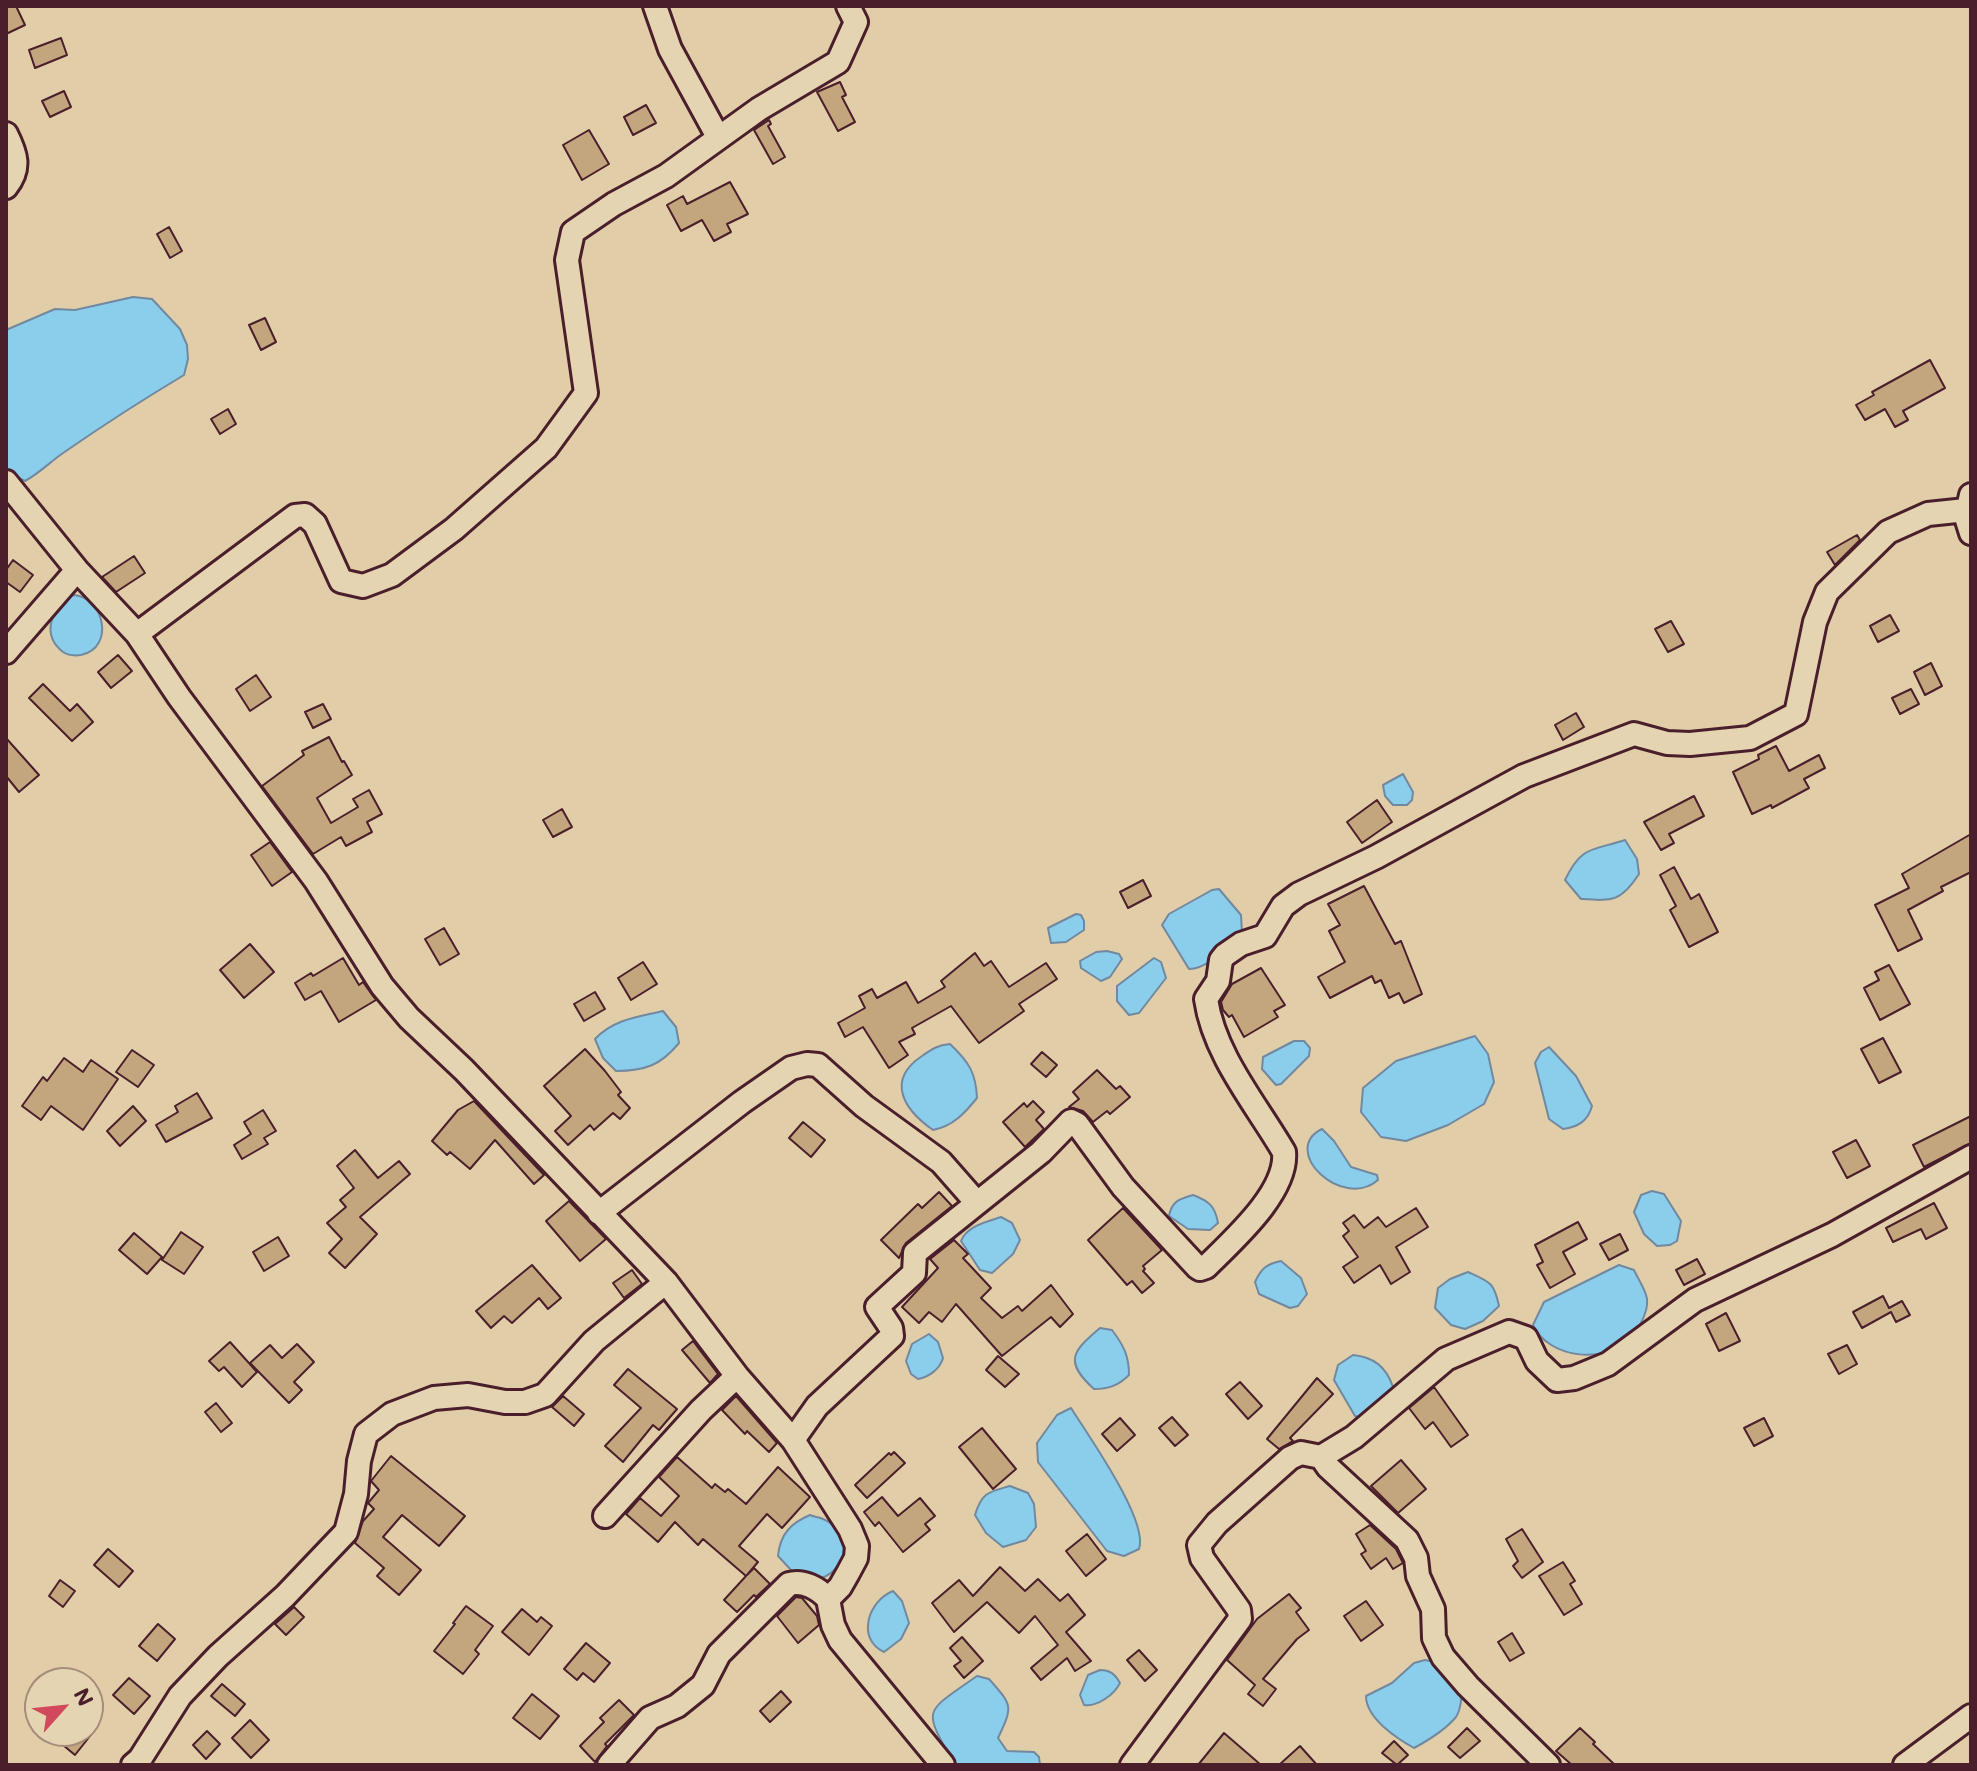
<!DOCTYPE html>
<style>
body{margin:0}
#map{position:relative;width:1977px;height:1771px;overflow:hidden;background:#e1cea9;font-family:Mali,sans-serif}
canvas{display:block}
.frame{position:absolute;inset:0;border:8px solid #4a1f2b;pointer-events:none}
.north{position:absolute;left:24px;top:1667px;width:80px;height:80px;box-sizing:border-box;background:#e5d4b1;border:2px solid #a78c7b;border-radius:50%;rotate:63deg;font-size:22px;font-weight:700;line-height:32px;text-align:center;color:#4a1f2b}
.north::after{content:'';display:block;margin:auto;width:28px;height:36px;background:#d1495b;clip-path:polygon(50% 0,100% 100%,50% 72%,0 100%)}
</style>
<div id="map">
<canvas width="1977" height="1771"></canvas>
<div class="frame"></div>
<div class="north">N</div>
</div>
<script>
const c = document.querySelector('canvas').getContext('2d');
c.lineJoin = 'round';
function paint(path, color) { c.fillStyle = color; c.fill(path, 'evenodd'); }
function trace(path, color, width, dash) { c.strokeStyle = color; c.lineWidth = width; c.lineCap = dash ? 'butt' : 'round'; c.setLineDash(dash || []); c.stroke(path); }
const water = new Path2D(`
 M133 297 152 299 180 329 187 345 188 359 184 375C144 399 105 424 66 451 52 460 40 473 25 481L15 476 6 468V330L55 309 75 310Z
 M71 595C104 594 116 648 81 655 74 656 69 656 63 652 41 635 51 608 71 595Z
 M1403 774 1413 792 1412 800 1407 805H1393L1385 796 1383 785Z
 M1625 840 1637 859 1639 874C1621 902 1612 901 1581 899L1565 880C1582 845 1592 851 1625 840Z
 M1219 889 1241 915 1242 933C1227 946 1209 969 1189 969L1162 925 1169 914 1212 890Z
 M1076 914 1081 915 1084 921V930L1066 942 1051 943 1048 928Z
 M1107 951 1119 954 1122 959 1110 977 1101 981 1081 968 1080 961 1096 952Z
 M1154 958 1161 962 1166 978 1139 1013 1129 1015 1117 1001V986Z
 M663 1011 676 1027 679 1043C661 1065 645 1071 616 1071L603 1058 595 1039C614 1019 638 1017 663 1011Z
 M1475 1036 1488 1054 1494 1082 1484 1104 1448 1125 1406 1141 1381 1137 1361 1112 1363 1088 1396 1061Z
 M1294 1041H1304L1310 1048 1309 1056 1281 1084 1276 1085 1262 1069 1263 1057Z
 M950 1044C969 1062 976 1073 977 1098 964 1114 953 1126 933 1130 903 1109 886 1080 922 1056 932 1049 938 1045 950 1044Z
 M1549 1047 1576 1076 1592 1106C1588 1121 1578 1127 1563 1129L1549 1119 1535 1063 1541 1052Z
 M1322 1129 1334 1141 1351 1167 1377 1175 1378 1180C1342 1211 1279 1150 1322 1129Z
 M1652 1191 1664 1194 1681 1221 1677 1241 1670 1245 1657 1246 1644 1234 1634 1212 1641 1195Z
 M1193 1195C1209 1201 1215 1206 1218 1223L1210 1230 1188 1229 1169 1216C1172 1201 1179 1199 1193 1195Z
 M1001 1217 1012 1223 1020 1240 1013 1254 992 1273 980 1270 961 1241C967 1226 986 1222 1001 1217Z
 M1281 1261 1301 1278 1307 1294 1298 1306 1290 1308 1259 1294 1255 1282C1261 1269 1266 1264 1281 1261Z
 M1619 1265 1634 1270C1638 1279 1646 1290 1647 1299 1648 1306 1644 1317 1641 1323 1638 1327 1635 1335 1631 1339 1604 1365 1548 1358 1533 1325L1544 1302Z
 M1468 1272C1490 1282 1494 1282 1499 1306L1483 1321 1465 1329 1451 1325 1435 1308 1438 1288 1450 1279Z
 M1100 1328 1112 1330C1124 1346 1129 1356 1129 1375 1118 1386 1108 1389 1094 1389 1063 1361 1073 1351 1100 1328Z
 M929 1334 938 1342 943 1358C940 1369 929 1377 918 1379L911 1374 906 1361 912 1344Z
 M1353 1355C1373 1357 1386 1366 1393 1387L1359 1417 1355 1416 1334 1380 1338 1365Z
 M1071 1408C1088 1435 1149 1521 1139 1549L1124 1556 1107 1551 1038 1462 1037 1443 1057 1415Z
 M1010 1486 1028 1493 1034 1504 1036 1527 1026 1540 1003 1547 986 1533 975 1515C982 1492 989 1492 1010 1486Z
 M810 1515C814 1517 819 1517 823 1519 853 1531 851 1572 815 1580L791 1570 778 1556C780 1534 791 1523 810 1515Z
 M893 1591 902 1601 909 1623 901 1639 884 1652C856 1639 868 1601 893 1591Z
 M1425 1660 1439 1663 1462 1692C1461 1700 1461 1710 1456 1717 1446 1729 1427 1741 1414 1748 1396 1738 1366 1718 1366 1696L1392 1683 1414 1663Z
 M1100 1670C1110 1670 1115 1674 1120 1683 1114 1695 1097 1707 1084 1705L1080 1695 1088 1675Z
 M977 1676 989 1679C1013 1706 1013 1706 998 1738L1007 1751 1034 1752 1039 1757 1040 1765H955C922 1707 923 1714 977 1676Z`);
paint(water, '#8bceec');
trace(water, '#71889f', 2);
const building = new Path2D(`
 M6 6H16L25 25 6 34Z
 M61 38 67 55 35 68 29 50Z
 M840 82 846 95 842 97 855 122 838 131 817 92Z
 M64 91 71 107 50 117 42 101Z
 M646 105 656 123 633 135 624 117Z
 M769 120 771 124 768 126 785 157 773 164 754 130Z
 M589 130 609 164 582 180 563 145Z
 M730 182 748 214 727 224 731 232 714 241 702 220 681 231 667 205 683 196 687 204Z
 M169 227 182 251 170 258 157 234Z
 M265 318 276 342 261 350 249 325Z
 M1930 360 1945 388 1903 411 1908 420 1895 427 1885 409 1865 420 1856 405 1874 395 1872 392Z
 M228 409 236 424 220 434 211 419Z
 M1857 535 1860 540 1835 565 1827 552Z
 M134 556 145 573 116 592 102 577Z
 M13 560 33 575 20 592 6 582V570Z
 M1890 615 1899 631 1878 642 1870 626Z
 M1671 621 1684 644 1668 652 1655 629Z
 M118 655 132 671 111 688 98 672Z
 M1931 663 1942 686 1925 695 1914 672Z
 M256 675 271 697 250 711 236 689Z
 M43 684 70 711 77 704 93 722 72 741 29 698Z
 M1911 689 1919 704 1900 714 1892 698Z
 M323 704 331 719 313 728 305 712Z
 M1576 713 1584 727 1563 740 1555 725Z
 M329 737 342 762 344 761 352 775 317 798 331 823 358 807 353 799 369 790 382 814 367 822 372 832 346 846 341 837 313 854 262 786 304 755 302 751Z
 M6 738 39 775 19 792 6 776Z
 M1776 746 1789 771 1819 755 1825 768 1804 779 1809 788 1772 808 1771 805 1752 814 1733 772 1759 759 1758 755Z
 M1694 796 1704 816 1669 834 1674 843 1661 850 1644 822Z
 M1377 800 1392 822 1362 843 1347 822Z
 M562 809 572 827 553 837 543 820Z
 M1971 834V872L1941 887 1943 891 1908 910 1922 939 1898 951 1875 905 1909 888 1902 874Z
 M270 842 292 872 272 886 251 855Z
 M1674 867 1691 899 1699 894 1718 932 1689 947 1670 910 1676 906 1660 875Z
 M1143 880 1151 896 1128 908 1120 892Z
 M1364 886 1395 944 1401 941 1422 994 1404 1003 1399 993 1389 998 1381 980 1375 983 1372 976 1330 998 1318 977 1345 962 1329 931 1340 925 1328 904Z
 M444 928 459 954 440 965 425 939Z
 M250 944 274 972 244 998 220 970Z
 M975 953 984 966 991 961 1009 987 1046 963 1057 979 1019 1004 1024 1011 979 1043 951 1006 912 1028 915 1034 899 1042 908 1055 889 1068 863 1027 845 1037 838 1023 865 1008 859 996 872 989 877 998 906 982 918 1003 945 987 941 981Z
 M343 958 359 985 363 982 376 1000 339 1022 321 991 305 1000 295 983 311 973 313 976Z
 M643 962 657 984 631 1000 618 978Z
 M1889 965 1910 1004 1880 1020 1864 988 1879 980 1875 972Z
 M1261 968 1285 1005 1274 1011 1278 1017 1244 1037 1232 1015 1229 1017 1223 1010 1221 1002 1232 984Z
 M595 992 605 1009 584 1021 574 1004Z
 M1883 1038 1901 1072 1879 1083 1861 1049Z
 M585 1049 605 1071 621 1092 618 1095 630 1108 620 1119 613 1113 594 1130 590 1125 568 1145 555 1131 571 1116 544 1086Z
 M132 1050 154 1065 138 1087 116 1072Z
 M1042 1052 1057 1065 1046 1077 1031 1064Z
 M64 1058 83 1072 91 1060 118 1079 83 1130 51 1106 41 1120 22 1106 43 1077 47 1081Z
 M1097 1070 1116 1089 1120 1086 1130 1097 1110 1114 1107 1111 1093 1122 1083 1111 1069 1107 1079 1099 1073 1092Z
 M197 1093 212 1118 166 1142 156 1125 178 1112 175 1106Z
 M474 1101 544 1175 534 1184 495 1140 470 1169 450 1152 447 1155 432 1141 458 1110Z
 M1033 1101 1044 1112 1036 1120 1044 1129 1025 1147 1003 1122 1024 1103 1027 1107Z
 M133 1106 146 1121 120 1146 107 1131Z
 M263 1110 276 1131 264 1138 268 1144 242 1159 234 1145 251 1134 244 1122Z
 M1971 1116V1143L1924 1167 1913 1145Z
 M803 1122 825 1140 811 1157 789 1138Z
 M1856 1140 1870 1166 1847 1178 1833 1152Z
 M355 1150 378 1178 399 1161 410 1174 360 1217 377 1234 345 1268 329 1253 342 1239 327 1223 346 1207 340 1200 354 1188 337 1166Z
 M939 1192 952 1206 906 1243 899 1258 881 1240 918 1204 922 1208Z
 M569 1201 606 1239 580 1261 546 1221Z
 M1934 1203 1947 1228 1926 1239 1921 1229 1893 1242 1886 1228Z
 M1123 1208 1162 1250 1143 1266 1145 1269 1143 1271 1154 1283 1142 1293 1132 1281 1127 1285 1088 1240Z
 M1416 1208 1428 1227 1396 1247 1410 1272 1391 1284 1380 1265 1354 1283 1343 1267 1358 1257 1343 1236 1349 1231 1343 1223 1354 1215 1364 1228 1378 1217 1386 1227Z
 M1578 1222 1587 1239 1563 1252 1575 1274 1550 1288 1537 1265 1543 1262 1535 1245Z
 M181 1232 203 1247 184 1274 162 1260Z
 M134 1233 162 1257 147 1274 119 1250Z
 M1620 1234 1628 1250 1609 1260 1600 1244Z
 M278 1237 289 1256 264 1271 253 1252Z
 M954 1240 968 1254 963 1258 991 1288 981 1298 1002 1318 1018 1306 1022 1311 1051 1285 1073 1314 1060 1327 1051 1317 1002 1356 956 1304 942 1322 929 1312 919 1323 902 1307 938 1268 930 1259Z
 M1697 1259 1705 1274 1684 1285 1676 1270Z
 M532 1265 561 1298 548 1309 539 1298 512 1323 504 1316 491 1328 476 1311Z
 M632 1270 642 1284 624 1298 613 1283Z
 M1883 1296 1889 1308 1902 1301 1910 1315 1896 1322 1891 1312 1862 1328 1853 1312Z
 M1726 1313 1740 1341 1719 1351 1706 1324Z
 M693 1341 718 1374 710 1383 682 1350Z
 M230 1342 257 1372 242 1387 224 1367 219 1371 209 1361Z
 M297 1344 314 1362 294 1382 302 1390 289 1403 250 1363 270 1345 282 1358Z
 M1847 1345 1857 1364 1839 1374 1828 1354Z
 M998 1356 1019 1374 1005 1387 986 1370Z
 M628 1369 677 1409 659 1430 653 1425 623 1462 605 1446 641 1408 614 1385Z
 M1317 1378 1333 1394 1290 1438 1293 1441 1279 1449 1267 1439Z
 M1240 1382 1262 1406 1248 1419 1226 1394Z
 M1434 1387 1468 1435 1451 1447 1433 1422 1425 1429 1409 1408Z
 M563 1396 584 1414 574 1426 552 1407Z
 M736 1396 777 1443 769 1452 747 1431 745 1434 722 1410Z
 M216 1403 232 1423 221 1432 205 1412Z
 M1172 1417 1188 1435 1175 1446 1159 1428Z
 M1120 1418 1135 1435 1117 1451 1102 1434Z
 M1764 1418 1773 1436 1754 1446 1744 1428Z
 M982 1428 1016 1469 993 1489 959 1447Z
 M894 1452 905 1463 867 1498 855 1485 889 1453 891 1455Z
 M391 1456 465 1516 439 1546 402 1515 383 1537 421 1570 399 1595 377 1576 384 1568 355 1543 363 1521 374 1509 368 1503 379 1490 371 1481Z
 M677 1457 712 1488 715 1484 725 1492 728 1489 746 1504 778 1467 810 1497 782 1528 767 1514 739 1546 758 1562 747 1575 754 1568 770 1584 756 1597 754 1595 737 1612 724 1600 746 1576 703 1539 698 1545 675 1522 658 1542 626 1514 640 1498 661 1516 679 1496 659 1477Z
 M1401 1460 1426 1489 1398 1513 1371 1486Z
 M882 1497 898 1516 920 1498 935 1516 925 1524 930 1530 903 1552 879 1522 875 1526 864 1512Z
 M1370 1525 1396 1549 1403 1563 1393 1569 1386 1558 1371 1569 1361 1554 1366 1551 1356 1534Z
 M1522 1529 1543 1562 1522 1578 1513 1566 1518 1561 1506 1539Z
 M1087 1534 1106 1559 1086 1576 1066 1551Z
 M108 1549 133 1571 119 1587 94 1565Z
 M1563 1562 1575 1581 1570 1584 1582 1604 1564 1615 1539 1576Z
 M1000 1567 1025 1591 1038 1579 1060 1601 1068 1594 1085 1615 1066 1632 1091 1661 1075 1671 1067 1658 1041 1680 1031 1668 1058 1645 1035 1616 1019 1633 987 1602 954 1632 932 1603 959 1580 973 1596Z
 M60 1580 75 1591 63 1607 49 1596Z
 M1289 1594 1301 1608 1296 1612 1309 1630 1297 1639 1263 1679 1276 1689 1263 1706 1248 1694 1255 1685 1227 1660 1257 1619Z
 M796 1597 802 1598 817 1616 819 1625 798 1643 777 1616Z
 M1366 1601 1383 1625 1361 1641 1344 1616Z
 M466 1606 493 1626 475 1650 479 1654 463 1674 434 1651 455 1624 453 1623Z
 M294 1607 304 1617 286 1635 275 1624Z
 M522 1609 537 1622 541 1617 552 1626 529 1655 502 1632Z
 M158 1624 175 1639 157 1661 139 1646Z
 M1512 1633 1524 1653 1510 1661 1498 1642Z
 M962 1637 983 1661 964 1678 954 1666 961 1661 950 1648Z
 M586 1643 610 1663 594 1682 583 1673 577 1680 564 1669Z
 M1139 1650 1157 1670 1145 1681 1127 1660Z
 M129 1678 150 1696 134 1714 113 1695Z
 M222 1684 245 1704 235 1716 211 1696Z
 M781 1691 791 1702 770 1722 760 1711Z
 M532 1694 559 1716 540 1739 513 1718Z
 M619 1700 634 1715 605 1744 607 1746 595 1762 580 1746 604 1722 600 1718Z
 M250 1720 269 1740 251 1758 232 1738Z
 M1467 1728 1480 1741 1460 1758 1448 1747Z
 M1580 1728 1595 1742 1593 1744 1615 1765H1572L1556 1751Z
 M46 1731H94L75 1755Z
 M207 1731 220 1744 206 1759 193 1745Z
 M1224 1733 1261 1765H1198Z
 M1394 1741 1408 1755 1397 1765 1382 1753Z
 M1300 1746 1317 1765H1279Z`);
paint(building, '#c3a67d');
trace(building, '#4a1f2b', 2);
const minor = new Path2D(`
 M655 6 670 49 718 137
 M6 134C16 154 21 168 6 187
 M6 482 77 570 137 634 179 697 316 881 382 986 409 1018 464 1070 666 1282 737 1376 793 1440 850 1529 857 1546 856 1558 848 1573 840 1587 828 1599 833 1625 840 1640 943 1765
 M1971 495 1966 517 1971 533
 M137 634 295 516 305 515 315 524 341 581 363 586 392 575 454 529 546 448 586 393 567 260 573 232 614 204 666 176 759 109 838 62 856 22 848 6
 M6 652 77 570
 M599 1213 742 1102 791 1068 807 1064 818 1065 864 1106 941 1162 977 1203
 M793 1440 817 1406 892 1336 891 1328 877 1307 914 1273 915 1253 1041 1152 1071 1121 1077 1124 1123 1187 1197 1267 1200 1269 1206 1267C1233 1240 1288 1192 1284 1152 1256 1104 1214 1055 1206 999L1218 981 1221 960 1225 955 1241 944 1265 936 1283 906 1299 894 1376 857 1524 776 1634 734 1667 743 1690 744 1750 738 1796 714 1815 622 1827 592 1888 532 1928 514 1966 510
 M1321 1457 1328 1467 1407 1540 1416 1558 1418 1576 1433 1609 1434 1638 1443 1657 1468 1686 1548 1765
 M605 1516 701 1410 737 1376
 M133 1765 140 1759 180 1696 218 1656 285 1596 346 1532 356 1494 359 1461 366 1434 392 1414 434 1398 468 1395 505 1402H525L545 1395 594 1341 666 1282
 M609 1765 650 1718 677 1706 703 1685 719 1654 789 1584C803 1580 818 1588 828 1599
 M1132 1765 1240 1619 1239 1610 1202 1558 1199 1545 1217 1523 1290 1458 1301 1453 1321 1457 1354 1437 1446 1359 1509 1332 1526 1338 1537 1361 1557 1380 1574 1378 1608 1364 1695 1300 1832 1235 1971 1157
 M1905 1765 1971 1716`);
trace(minor, '#4a1f2b', 28);
trace(minor, '#e5d4b1', 22);
</script>
